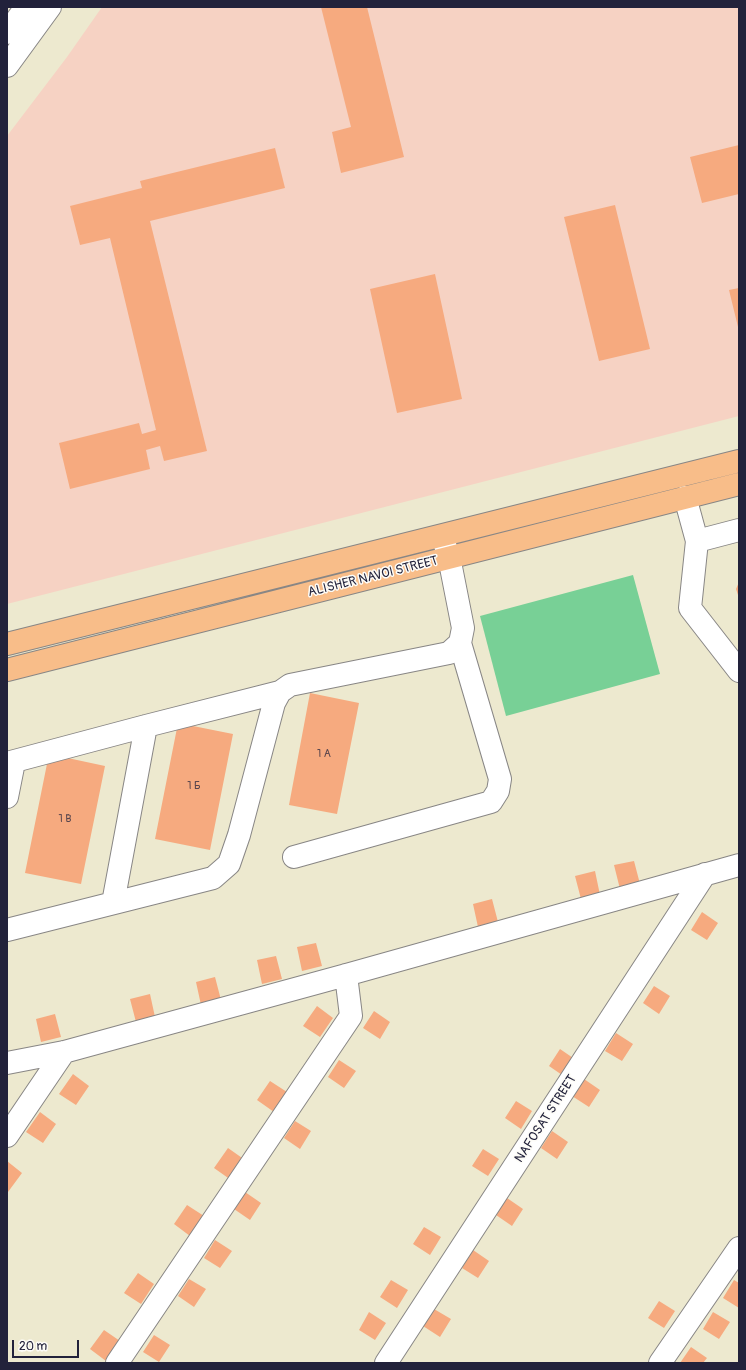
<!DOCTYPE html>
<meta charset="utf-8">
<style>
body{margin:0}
#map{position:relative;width:746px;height:1370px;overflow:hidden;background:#ede9cf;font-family:Pangolin,sans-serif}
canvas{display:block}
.frame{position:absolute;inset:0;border:8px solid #22223b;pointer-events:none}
.scale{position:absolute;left:12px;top:1340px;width:67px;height:18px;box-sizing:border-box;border:2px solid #22223b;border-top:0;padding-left:5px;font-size:12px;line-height:14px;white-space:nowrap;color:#22223b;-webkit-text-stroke:3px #fdfcf7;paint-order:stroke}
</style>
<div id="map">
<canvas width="746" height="1370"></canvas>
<div class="frame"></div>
<div class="scale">20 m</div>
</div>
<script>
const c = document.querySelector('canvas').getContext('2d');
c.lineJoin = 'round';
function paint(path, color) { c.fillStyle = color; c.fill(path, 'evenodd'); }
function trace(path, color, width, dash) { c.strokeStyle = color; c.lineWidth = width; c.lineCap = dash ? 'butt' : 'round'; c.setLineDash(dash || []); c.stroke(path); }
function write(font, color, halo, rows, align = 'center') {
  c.font = font + ' Pangolin,sans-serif'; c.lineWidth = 3; c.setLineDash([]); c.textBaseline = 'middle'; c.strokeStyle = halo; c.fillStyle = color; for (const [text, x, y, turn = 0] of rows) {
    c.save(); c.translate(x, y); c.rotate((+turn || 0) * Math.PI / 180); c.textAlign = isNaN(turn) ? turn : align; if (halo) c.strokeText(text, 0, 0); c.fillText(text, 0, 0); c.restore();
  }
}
paint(new Path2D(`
 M102 7H739V416L7 604V136L67 57Z`), '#f6d2c3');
paint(new Path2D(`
 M633 575 660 674 506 716 480 616Z`), '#78d096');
paint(new Path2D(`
 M321 7H367L404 157 341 173 332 132 351 127Z
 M739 145V194L702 203 690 157Z
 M275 148 285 188 150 221 207 451 164 461 160 446 146 450 150 469 70 489 59 443 139 423 142 434 156 430 110 238 80 245 70 206 142 188 140 181Z
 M615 205 650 349 599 361 564 217Z
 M435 274 462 399 397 413 370 289Z
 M739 288V326L738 327 729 290Z
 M739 582V598L736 589Z
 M310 693 359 703 337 814 289 805Z
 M178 723 233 734 210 850 155 839Z
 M49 754 105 766 81 884 25 873Z
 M634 861 640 884 620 889 614 865Z
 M595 871 600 895 581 899 575 876Z
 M492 899 498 922 478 927 473 904Z
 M702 912 718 923 707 940 691 930Z
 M316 943 322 966 302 971 297 947Z
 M276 956 282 979 262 984 257 960Z
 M215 977 221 1000 201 1005 196 982Z
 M654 986 670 996 659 1014 643 1003Z
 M150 994 155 1017 136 1022 130 999Z
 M317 1006 333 1018 320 1037 303 1026Z
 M374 1011 390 1022 380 1039 363 1028Z
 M55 1014 61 1037 41 1042 36 1019Z
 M616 1033 633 1044 622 1061 605 1051Z
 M560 1049 576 1060 565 1077 549 1066Z
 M339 1060 356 1071 344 1088 328 1077Z
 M73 1074 89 1086 76 1105 59 1094Z
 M584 1079 600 1090 589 1107 572 1096Z
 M270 1081 287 1092 274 1112 257 1100Z
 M516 1101 532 1111 521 1129 505 1118Z
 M40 1112 56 1124 43 1143 26 1132Z
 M295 1121 311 1131 300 1149 284 1138Z
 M552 1131 568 1142 557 1159 541 1148Z
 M228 1148 245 1160 231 1180 214 1168Z
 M483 1149 499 1159 488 1176 472 1166Z
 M7 1161 22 1173 8 1192 7 1191Z
 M245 1192 261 1203 250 1220 234 1209Z
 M507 1198 523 1209 512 1226 496 1215Z
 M187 1205 204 1216 190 1236 174 1224Z
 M424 1227 441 1237 430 1255 413 1244Z
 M215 1240 232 1251 220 1268 204 1258Z
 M473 1250 489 1261 478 1278 462 1268Z
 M138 1273 154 1284 141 1304 124 1293Z
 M189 1279 206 1289 194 1307 178 1296Z
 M391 1280 408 1290 397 1308 380 1297Z
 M734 1280 739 1283V1308L723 1298Z
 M659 1301 675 1311 664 1328 648 1318Z
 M434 1309 451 1319 440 1337 423 1326Z
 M369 1312 386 1323 375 1340 359 1330Z
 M713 1312 730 1322 719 1339 703 1329Z
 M104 1330 120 1341 106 1361 90 1349Z
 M154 1335 170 1345 159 1362 143 1352Z
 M691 1347 707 1358 703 1363H680Z`), '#f6aa7f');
const minor = new Path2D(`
 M7 33 26 7
 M7 66 50 7
 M685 497 697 541 690 608 739 671
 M697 541 739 530
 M7 763 146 726 280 692
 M7 797 14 762
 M294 857 491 802 498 791 500 779 460 643
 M113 903 146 726
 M7 930 213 878 229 864 239 835 274 703 280 692 290 685 449 653 460 643 463 628 449 557 443 539
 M7 1063 64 1052 346 975 739 865
 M7 1136 64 1052
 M117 1363 351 1016 346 975
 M386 1363 705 874
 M660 1363 739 1248`);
const major = new Path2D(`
 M7 644 739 461
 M7 670 739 484`);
trace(minor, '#888685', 24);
trace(major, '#888685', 24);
trace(minor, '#fff', 22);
trace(major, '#f8bd89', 22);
write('11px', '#57444c', null, [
 ["1 А",324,754],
 ["1 Б",194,786],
 ["1 В",65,819]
]);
write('13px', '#22223b', '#fdfcf7', [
 ["ALISHER NAVOI STREET",373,577,-14],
 ["NAFOSAT STREET",546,1119,-57]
]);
</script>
